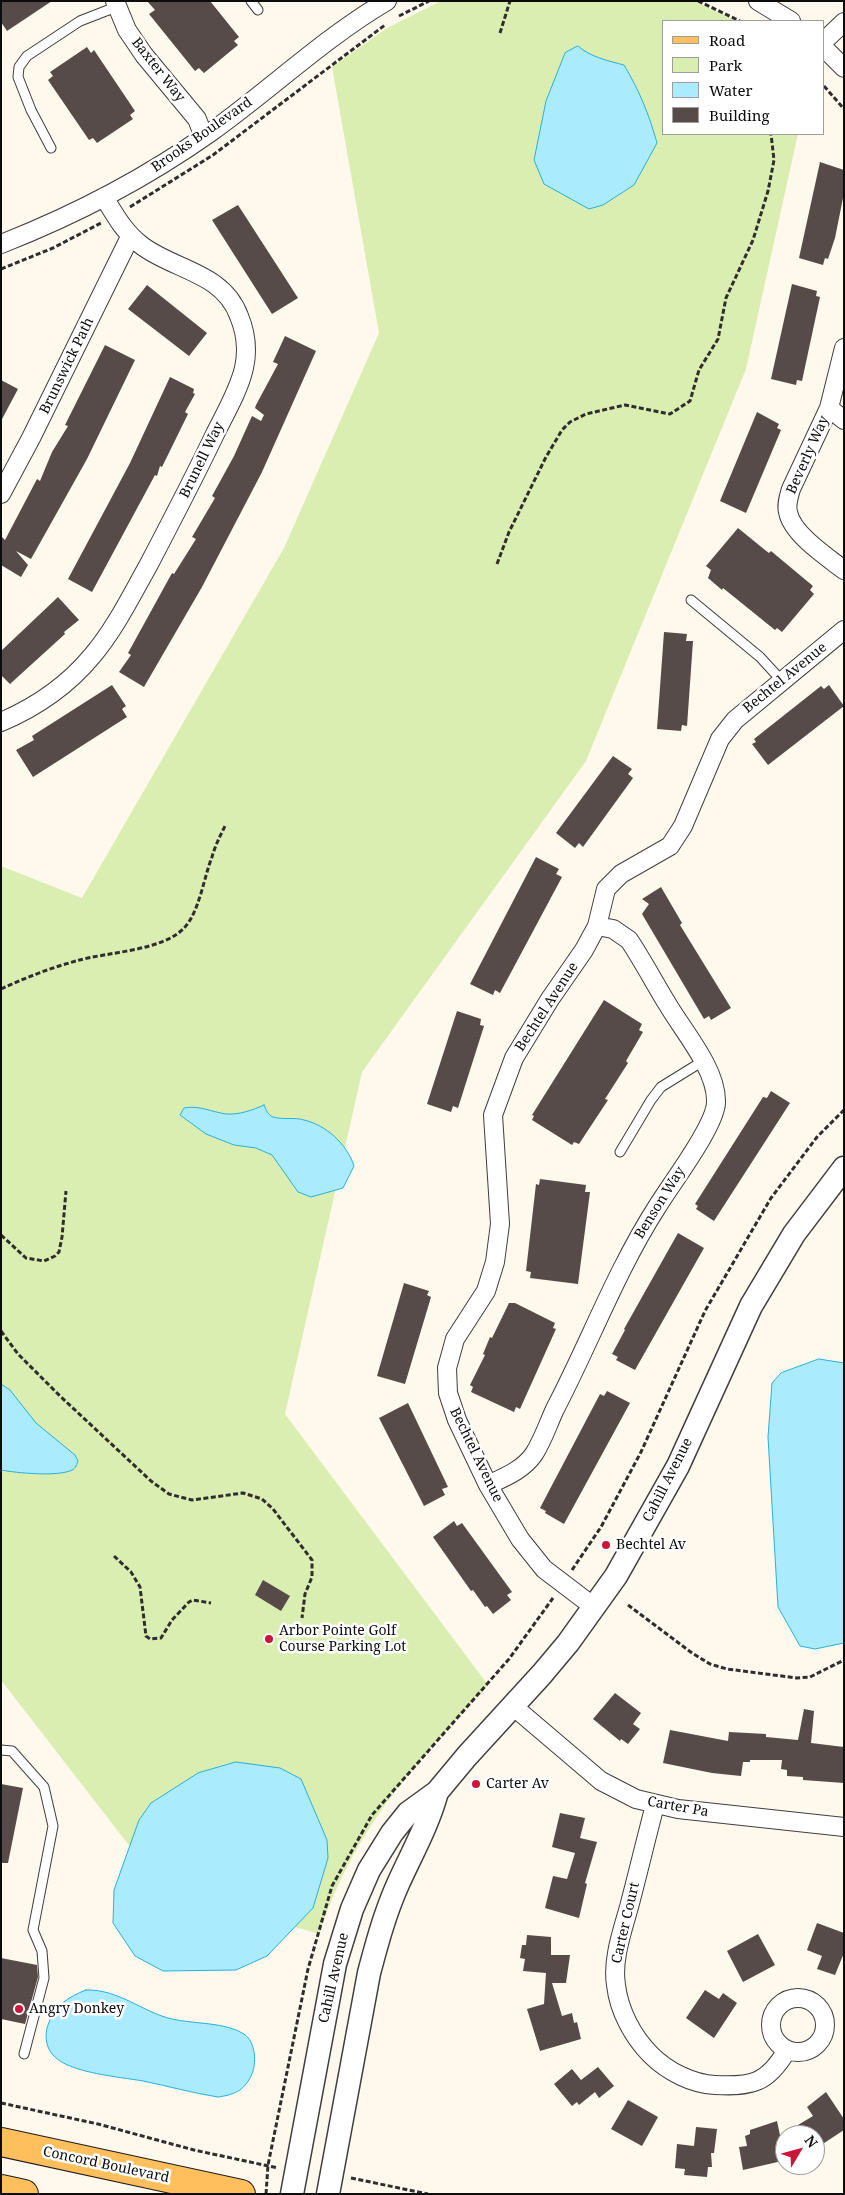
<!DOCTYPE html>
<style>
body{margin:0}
#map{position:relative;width:845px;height:2195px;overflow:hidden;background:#fff8ec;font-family:"Noto Serif",serif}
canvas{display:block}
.frame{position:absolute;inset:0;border:2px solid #0c0c0c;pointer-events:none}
.legend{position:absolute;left:662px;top:20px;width:162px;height:115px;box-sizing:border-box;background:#fff;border:1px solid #9e9e9e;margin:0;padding:6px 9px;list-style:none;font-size:15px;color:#0c0c0c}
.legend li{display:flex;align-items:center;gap:10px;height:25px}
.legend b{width:25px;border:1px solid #9e9e9e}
.north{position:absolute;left:775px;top:2125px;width:50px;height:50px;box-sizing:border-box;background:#fff;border:1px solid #9e9e9e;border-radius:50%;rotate:53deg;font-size:14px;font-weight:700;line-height:20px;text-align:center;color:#0c0c0c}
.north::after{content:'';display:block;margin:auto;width:18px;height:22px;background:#cc153a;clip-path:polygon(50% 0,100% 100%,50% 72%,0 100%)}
</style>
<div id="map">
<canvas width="845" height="2195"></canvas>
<div class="frame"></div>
<ul class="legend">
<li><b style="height:6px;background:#ffbf5c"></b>Road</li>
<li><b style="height:14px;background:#daeeb1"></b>Park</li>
<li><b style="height:14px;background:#aaebfd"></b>Water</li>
<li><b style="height:14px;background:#564b48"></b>Building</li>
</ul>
<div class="north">N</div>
</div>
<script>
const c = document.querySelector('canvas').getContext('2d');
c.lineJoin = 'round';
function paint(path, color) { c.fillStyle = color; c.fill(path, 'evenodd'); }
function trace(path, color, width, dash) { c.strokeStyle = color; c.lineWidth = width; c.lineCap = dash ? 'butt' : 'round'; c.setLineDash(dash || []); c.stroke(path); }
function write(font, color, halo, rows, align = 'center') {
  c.font = font + ' "Noto Serif",serif'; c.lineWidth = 5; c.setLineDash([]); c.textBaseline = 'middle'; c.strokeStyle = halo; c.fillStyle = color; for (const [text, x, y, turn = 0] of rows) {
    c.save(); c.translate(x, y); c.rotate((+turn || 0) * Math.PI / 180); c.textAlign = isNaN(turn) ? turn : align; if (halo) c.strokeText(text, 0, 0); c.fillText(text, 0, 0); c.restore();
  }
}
paint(new Path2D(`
 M441 1H694L737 21H664V134H798L746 369 586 761 362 1072 285 1414 488 1685C414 1765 355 1827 319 1934L162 1888 1 1680V866L82 898 284 548 379 333 332 67 387 28Z`), '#daeeb1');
const water = new Path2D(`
 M578 46C590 57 609 61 624 65 639 90 649 114 657 143L634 185 603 205 589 209 544 184 534 160 546 101 565 53Z
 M264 1105C266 1110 268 1115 273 1117 283 1120 295 1117 304 1120 326 1125 347 1144 354 1166L343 1188 311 1197 298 1192 272 1155 256 1148 234 1145 206 1134 180 1115 184 1108C199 1105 212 1112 226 1114 239 1115 253 1110 264 1105Z
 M819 1359 844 1363V1643L815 1649 800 1646 778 1607 768 1437 772 1383 781 1373Z
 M1 1384 10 1390 36 1423 75 1455 78 1461C77 1464 76 1468 72 1470 59 1477 16 1473 1 1470Z
 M236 1762 280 1768 301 1779 327 1840 328 1858 313 1908 267 1956 236 1970 163 1971 135 1956 113 1923 114 1890 139 1820 151 1803 198 1773Z
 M86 1990C119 1989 142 2012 172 2019 193 2024 226 2022 244 2034 256 2042 257 2064 251 2076 244 2091 233 2095 218 2097 192 2093 168 2086 143 2081 120 2077 71 2073 55 2057 46 2049 44 2036 48 2025 54 2006 68 1997 86 1990Z`);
paint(water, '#aaebfd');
trace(water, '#29b0dc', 1);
paint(new Path2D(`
 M1 1H52L7 31 1 22Z
 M147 1H210L239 37 234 41 238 45 204 73 199 68 195 71 149 14 155 10Z
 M87 47 91 53 94 50 135 111 130 115 133 119 97 143 93 138 89 140 48 80 53 76 50 72Z
 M820 162 844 170V193L835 238 828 259 825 258 823 265 799 258Z
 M238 205 298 298 272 314 212 220Z
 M792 284 817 291 816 296 820 297 802 381 797 380 796 385 771 379Z
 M147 285 207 333 189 356 128 309Z
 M285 336 316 351 262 472 202 587 144 687 119 672 131 655 128 653 172 573 174 574 196 539 192 537 215 498 212 496 234 456 252 416 261 421 264 415 255 408 256 405 278 364 273 362Z
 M105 345 135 360 87 459 31 559 16 551 28 565 21 577 1 565V536L5 540 37 479 40 481 52 452 68 426 65 425Z
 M170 377 194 389 193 393 195 394 185 412 188 414 162 467 160 466 157 476 155 475 92 592 68 579 130 463Z
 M1 380 18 389 1 421Z
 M757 412 779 424 777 428 781 430 746 513 720 501Z
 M738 528 765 550 769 553 771 551 813 586 810 590 814 594 782 632 777 628 775 630 723 588 722 590 708 578 711 570 706 566Z
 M58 597 79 620 64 632 65 634 10 684 1 675V651Z
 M664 632 687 634 686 641H693L687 726 682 725 681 731 657 729Z
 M112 685 126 706 122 709 127 717 33 777 16 750 34 740 32 736Z
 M829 685 844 706 768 765 752 744 756 742 754 739 821 686 824 689Z
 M613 756 632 769 628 774 633 778 583 847 579 843 575 848 556 833Z
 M536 857 559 869 556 874 562 877 500 993 495 990 493 995 470 984Z
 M661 887 682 923 680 925 731 1008 711 1020 709 1016 704 1019 642 914 649 904 642 899Z
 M604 1000 642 1024 639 1030 643 1032 626 1061 628 1063 605 1099 608 1100 579 1144 574 1142 572 1145 532 1120 534 1116 532 1115Z
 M457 1011 481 1019 480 1025 484 1026 458 1108 453 1106 451 1112 427 1104Z
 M771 1091 790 1103 714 1221 696 1209 698 1206 695 1204 763 1097 767 1098Z
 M540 1179 586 1185 585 1192H590L578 1284 530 1278 531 1272 526 1271 536 1184 539 1185Z
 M678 1233 704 1248 635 1370 616 1360 618 1357 612 1354 625 1330 624 1329Z
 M404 1283 429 1291 427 1295 431 1297 405 1384 377 1376Z
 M509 1303H515L555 1323 553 1328 556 1329 520 1409 516 1407 514 1412 471 1392 473 1387 470 1385 485 1355 483 1354 490 1337 492 1338Z
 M607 1391 630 1403 564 1524 545 1513 546 1511 540 1508 600 1394 604 1396Z
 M408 1403 448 1487 442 1489 445 1495 424 1506 379 1418Z
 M454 1521 457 1526 462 1523 512 1592 507 1595 511 1600 493 1614 487 1606 485 1607 473 1590 471 1591 433 1537Z
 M263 1580 290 1596 281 1611 255 1595Z
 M615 1693 641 1713 633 1724 640 1729 628 1744 621 1739 620 1741 593 1719Z
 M804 1709 814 1711 811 1743 844 1747V1783L803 1780V1777L787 1776V1770L781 1769 782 1760H750V1762H743L741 1776 712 1773 663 1763 670 1730 728 1741 729 1732 766 1734V1737L798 1740Z
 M1 1784 23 1788 8 1863H1Z
 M560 1813 585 1818 580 1838 597 1842 585 1883 587 1884 579 1918 545 1908 553 1876 567 1879 575 1853 552 1847Z
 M817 1923 844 1933V1953L835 1975 817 1969 822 1956 807 1950Z
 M758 1934 775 1965 743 1982 727 1951Z
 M527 1935 551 1937V1955H570L566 1983H552L562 2016 572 2013 574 2023 577 2022 581 2039 540 2051 527 2009 544 2004 546 1973 523 1971 525 1959 520 1958 522 1945H526Z
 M1 1958 37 1965 38 1977 25 2024 1 2019Z
 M705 1990 719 1999 723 1993 737 2003 714 2038 686 2018Z
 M598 2067 614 2086 599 2098 595 2092 579 2105 577 2102 572 2106 554 2084 572 2069 581 2080Z
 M826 2092 844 2119V2130L815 2149V2135H805L798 2125 813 2116 807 2107Z
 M628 2100 658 2117 642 2146 611 2129Z
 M777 2121 781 2140 777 2141 782 2161 743 2170 739 2147 747 2146 745 2136 750 2134V2130Z
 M696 2127 717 2129 714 2153H711L712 2167H708L707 2177 684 2175 685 2169 675 2168 677 2144 694 2146Z`), '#564b48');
const service = new Path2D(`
 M251 1 258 10
 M51 148 31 110 18 77 19 67 27 56 80 21 116 7
 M691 600 760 657 782 681
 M620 1152 651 1100 661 1087 703 1061
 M1 1750 12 1751 44 1787 53 1826 33 1930 42 1951 44 1978 24 2054`);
const minor = new Path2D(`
 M115 1 127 30 144 55 197 119 204 137
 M758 1 791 21
 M824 41 844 22
 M824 48 844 68
 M1 244C75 215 146 178 211 132 270 90 324 38 387 1
 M844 348 829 408 791 489C789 496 786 505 788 512 792 534 827 557 844 570
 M829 408 844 420
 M1 494 31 438 130 237
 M1 722C36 707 68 685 92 656 115 629 131 596 148 566 171 522 194 478 215 434 225 414 239 390 244 368 248 350 246 333 239 316 223 272 173 270 141 245 124 232 115 215 104 197
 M488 1485C505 1477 523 1470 534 1454 543 1440 548 1424 555 1409 590 1342 616 1271 657 1207 671 1184 716 1125 716 1102 717 1070 684 1032 668 1005 655 984 643 961 629 940L613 929 597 926
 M594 1607 544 1569 520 1539 488 1485 457 1420 448 1393 447 1368 455 1339 486 1291 495 1262 500 1224 493 1115 514 1058 550 999 584 950 597 926 606 889 621 874 670 846 683 826 720 739 735 720 844 630
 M514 1707 601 1781 636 1799 678 1809 844 1827
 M655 1805C646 1839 638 1873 629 1907 622 1932 612 1960 616 1985 619 2011 633 2037 651 2055 667 2071 692 2084 715 2085 752 2087 768 2083 787 2050
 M771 2025a27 27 0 1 1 54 0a27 27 0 1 1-54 0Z`);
const tertiary = new Path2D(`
 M292 2194 335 1964 352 1909 369 1870 392 1833 408 1813 437 1792 467 1756 542 1674 568 1643 616 1576 678 1466 751 1306 794 1234 844 1168
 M328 2194 369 1973C377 1943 385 1913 398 1884 412 1853 428 1825 437 1792`);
const primary = new Path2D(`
 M1 2142 241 2194
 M1 2189 24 2194`);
trace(service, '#3f3f3f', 11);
trace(minor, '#3f3f3f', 20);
trace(tertiary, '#3f3f3f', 25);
trace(primary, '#1d1d1d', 30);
trace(new Path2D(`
 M698 1 740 21
 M399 16 429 1
 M500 33 510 1
 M824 86 844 109
 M130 207 213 155 385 25
 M1 269 53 248 101 223
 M497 564 509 532 546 457 562 430 570 422 586 414 625 405 670 414 690 401 699 370 718 339 726 298 753 240 768 191 774 160 771 134
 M1 989C25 978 50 968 76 961 106 952 163 951 184 928 199 913 204 877 212 857 215 846 220 836 225 826
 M1 1235 26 1258 44 1261 55 1256 59 1252 62 1237 66 1191
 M1 1331 18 1354 60 1396 151 1481 169 1494 192 1500 243 1493 262 1499 273 1509 312 1560V1577L305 1594 302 1618
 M114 1556 131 1572 140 1587 146 1636 150 1639 161 1638 172 1620 189 1602 193 1600 211 1603
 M572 1570 601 1527 641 1452 705 1311 771 1198 817 1137 844 1110
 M628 1605 692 1653 710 1664 727 1669 797 1678 810 1677 844 1660
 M1 2103 98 2124 194 2150 278 2168
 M351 2178 428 2194
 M266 2194 268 2165 308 1969 332 1886 372 1815 509 1659 553 1598`), '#2e2e2e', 3, [5, 2.5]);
trace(service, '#fff', 9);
trace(minor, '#fff', 18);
trace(tertiary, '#fff', 22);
trace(primary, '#ffbf5c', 28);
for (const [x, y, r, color] of [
 [606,1545,5,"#cc153a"],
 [269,1639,5,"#cc153a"],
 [476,1784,5,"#cc153a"],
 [19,2009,5,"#cc153a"]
]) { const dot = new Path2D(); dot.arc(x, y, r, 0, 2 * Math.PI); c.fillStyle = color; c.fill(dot); trace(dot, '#fff', 2); }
write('14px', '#0c0c0c', '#fff', [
 ["Baxter Way",158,70,52],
 ["Brooks Boulevard",202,135,-35],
 ["Brunswick Path",67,366,-64],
 ["Beverly Way",808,455,-66],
 ["Brunell Way",202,460,-64],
 ["Bechtel Avenue",785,678,-39],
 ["Bechtel Avenue",547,1007,-57],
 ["Benson Way",660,1203,-58],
 ["Bechtel Avenue",476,1455,64],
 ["Cahill Avenue",668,1480,-63],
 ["Carter Pa",678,1807,10],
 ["Carter Court",626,1923,-77],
 ["Cahill Avenue",334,1978,-77],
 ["Concord Boulevard",106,2165,12]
]);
write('14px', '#0c0c0c', '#fff', [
 ["Bechtel Av",616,1545],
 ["Arbor Pointe Golf",279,1631],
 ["Course Parking Lot",279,1647],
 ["Carter Av",486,1784],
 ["Angry Donkey",29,2009]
], 'left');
</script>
